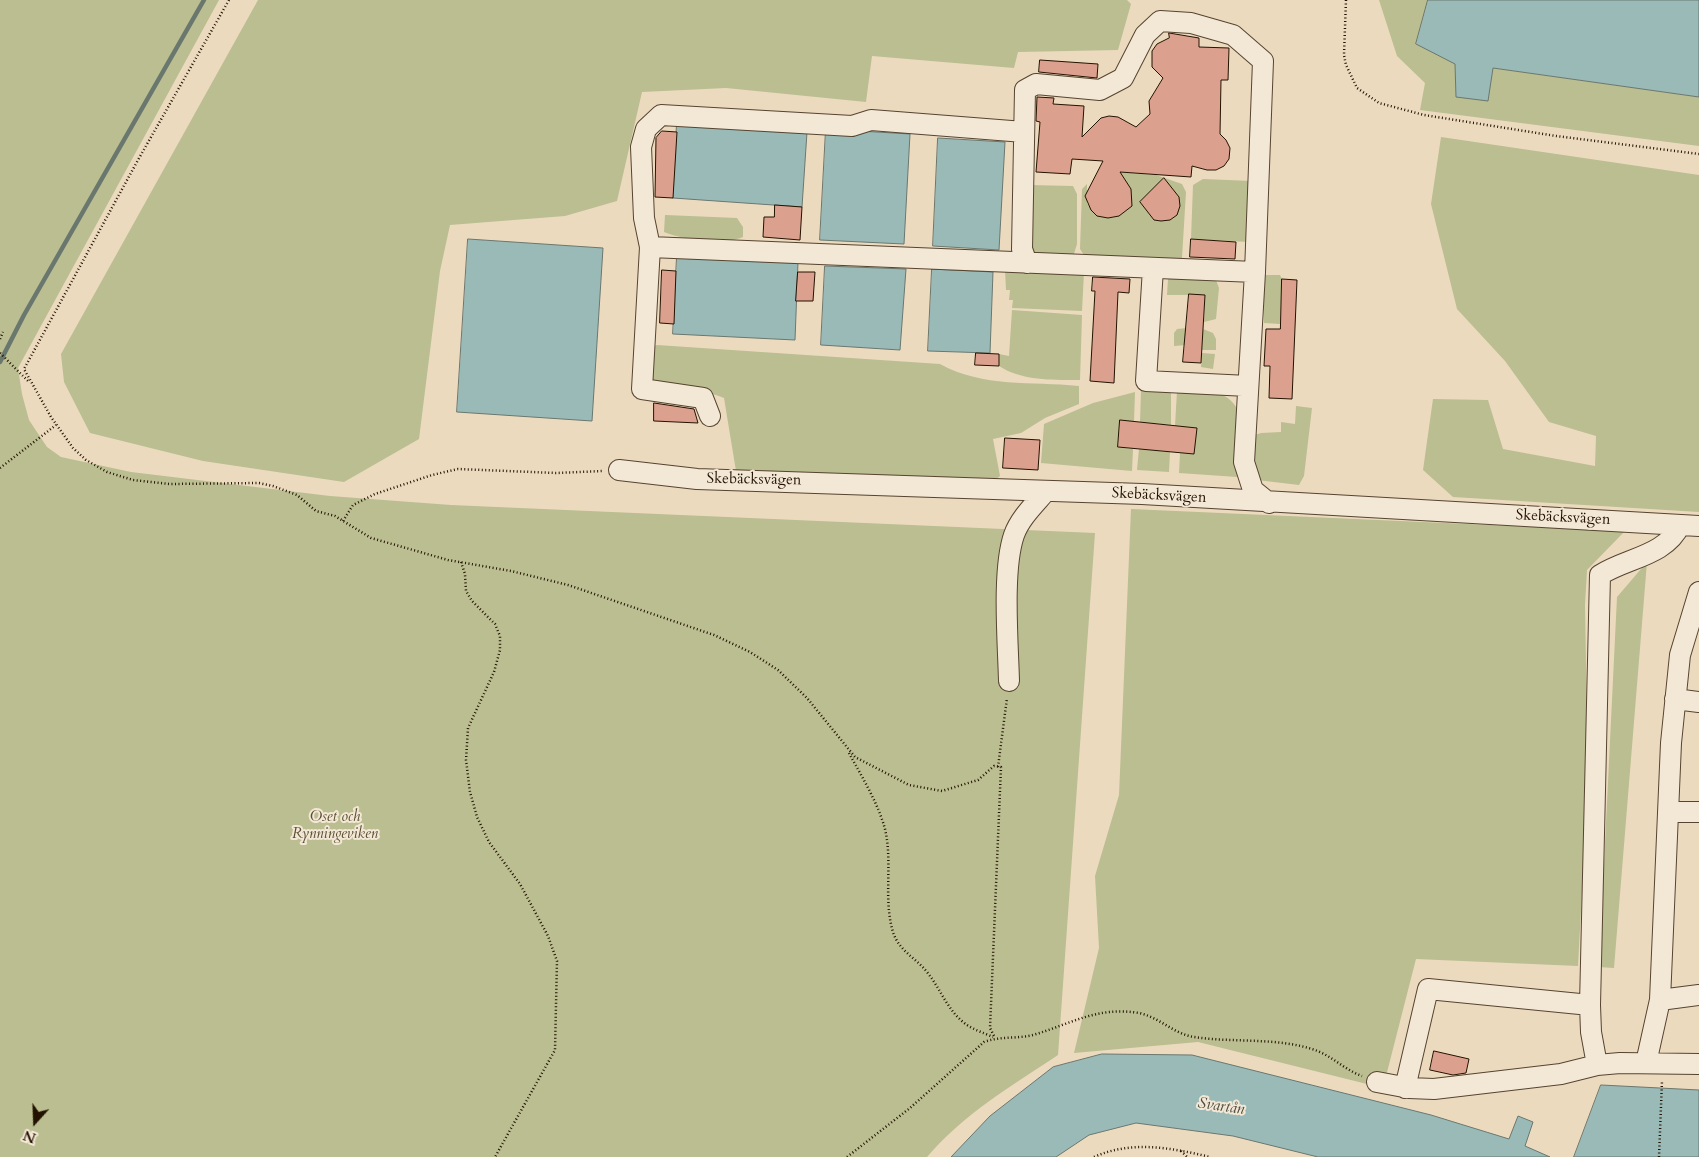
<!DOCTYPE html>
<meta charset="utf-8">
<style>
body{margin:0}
#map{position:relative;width:1699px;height:1157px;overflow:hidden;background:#ecdabf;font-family:Cardo,serif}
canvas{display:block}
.north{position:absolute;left:10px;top:1097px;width:50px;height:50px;-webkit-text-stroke:4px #f3e7d5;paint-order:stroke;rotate:200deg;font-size:14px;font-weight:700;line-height:20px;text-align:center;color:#231200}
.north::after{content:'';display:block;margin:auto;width:18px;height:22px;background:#231200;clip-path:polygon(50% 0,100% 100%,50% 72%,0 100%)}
</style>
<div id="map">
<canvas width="1699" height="1157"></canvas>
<div class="north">N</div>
</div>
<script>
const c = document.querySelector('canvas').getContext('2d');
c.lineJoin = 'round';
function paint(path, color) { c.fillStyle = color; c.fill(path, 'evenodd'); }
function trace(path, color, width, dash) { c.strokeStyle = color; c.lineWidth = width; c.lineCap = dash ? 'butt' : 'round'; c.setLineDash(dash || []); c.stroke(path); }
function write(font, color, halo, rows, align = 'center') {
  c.font = font + ' Cardo,serif'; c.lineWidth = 4; c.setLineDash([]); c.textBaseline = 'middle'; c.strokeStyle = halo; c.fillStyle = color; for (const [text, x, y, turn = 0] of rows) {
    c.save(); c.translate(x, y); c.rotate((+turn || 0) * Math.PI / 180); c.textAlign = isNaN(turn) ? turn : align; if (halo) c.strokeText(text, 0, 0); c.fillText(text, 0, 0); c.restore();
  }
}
paint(new Path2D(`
 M0 0H219L18 368 22 394 29 420 47 447 61 457 131 472 330 496 451 505 1095 533 1058 1055C1010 1087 965 1113 927 1157H0Z
 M258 0H1127L1131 4 1118 50 1018 52 1014 68 872 56 866 102 726 88 642 92 617 201 565 216 450 225 440 271 419 439 344 482 203 461 90 433 64 382 61 354Z
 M1379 0H1428L1416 44 1493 68 1699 97V146L1420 110 1425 83 1397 56Z
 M1441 137 1699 175V512L1453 497 1423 470 1433 399 1488 400 1503 449 1595 466 1596 436 1549 422 1505 361 1457 309 1431 204Z
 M1119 172 1156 175 1182 184 1186 192 1182 258 1180 260 1086 258 1080 249 1082 189 1087 184V203C1108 240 1154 199 1118 175Z
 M1203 179 1252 181 1249 242 1191 239 1193 185Z
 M1029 185 1073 186 1077 194V244L1073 257H1040L1032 251Z
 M665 215 737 218 743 227V237C726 245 681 240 664 232Z
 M1005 270 1084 272 1082 311 1012 308 1013 300H1009L1010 290H1006Z
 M1263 275H1280L1282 279 1280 324 1264 323Z
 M1174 277 1216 280 1219 288 1216 319 1204 322 1205 295H1167L1168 279Z
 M1012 310 1082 315 1080 380C1053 380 1022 381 999 366V354L1009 356Z
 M1187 328 1186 345 1174 346V333L1177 329Z
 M1203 329 1213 333 1216 339V350H1202Z
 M657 345 940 364C984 388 1030 381 1079 386V404L1045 418 1021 433 993 439 1000 476 993 482 860 487 756 470 736 471 724 398C702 388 667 392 650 378V348Z
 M1202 353 1215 354 1213 369 1201 367Z
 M1141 391 1171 392V425L1140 422Z
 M1177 391 1219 394C1229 397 1235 403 1239 413L1237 477 1179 473 1180 453 1194 454 1197 428 1175 426Z
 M1135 392 1134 422 1120 421 1118 447 1133 449 1132 471 1041 463 1044 424 1093 403Z
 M1296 406 1312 408 1304 476 1299 485 1257 480 1254 476 1255 435 1261 433 1281 432V422L1295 424Z
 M1139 449 1170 452 1169 472 1137 470Z
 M1131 509 1625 531 1587 570 1585 605 1588 780 1578 966 1416 959 1383 1088 1198 1042 1074 1053 1099 948 1095 876 1119 795Z
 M1647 562 1614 968 1599 967 1617 597Z`), '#babe90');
const water = new Path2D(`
 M1428 0H1699V97L1493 68 1488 101 1456 97 1455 64 1416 44Z
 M677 123 807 132 802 207 673 198Z
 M826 129 910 134 904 244 820 240Z
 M938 138 1005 142 999 250 933 246Z
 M468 239 603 248 592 421 457 412Z
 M677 256 798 262 795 340 673 334Z
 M825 266 906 269 900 350 821 345Z
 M932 269 993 272 990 353 928 351Z
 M1102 1054 1192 1055 1431 1115 1509 1139 1518 1116 1533 1122 1525 1146 1550 1157H1318L1233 1136 1136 1123 1089 1135 1056 1157H951L990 1116 1053 1067Z
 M1601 1085 1699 1090V1157H1574Z`);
paint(water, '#9abab8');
trace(water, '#6a776e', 1);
trace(new Path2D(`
 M0 362 24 315 204 0`), '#6a776e', 4.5);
const building = new Path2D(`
 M1169 33 1199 38V47L1229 48 1228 80H1221L1220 134 1226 140 1230 148 1229 159 1224 166 1216 170H1207L1192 166 1191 177 1120 172 1131 189 1132 206 1119 216 1108 218 1097 216 1091 210 1085 196 1103 161 1072 159 1070 174 1036 172 1040 122 1036 121 1037 97 1054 98 1053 104 1084 106 1082 137 1101 118 1109 116 1118 117 1136 127 1150 114 1149 101 1163 78 1152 67V51L1157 44 1169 38Z
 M1040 60 1098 64 1097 78 1039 72Z
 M662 131 677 132 673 198 655 197 656 138Z
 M1164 178 1179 197 1180 206 1177 215 1170 220 1161 221 1154 220 1140 202Z
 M775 205 802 207 800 240 763 237 764 217H774Z
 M1191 239 1236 242 1235 259 1190 257Z
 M662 270 676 271 674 324 660 323Z
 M798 272H815L813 301H796Z
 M1093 277 1130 279 1129 293 1118 292 1114 383 1090 381 1095 291H1092Z
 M1282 279 1297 280 1292 399 1269 398 1270 366H1264L1266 329H1280Z
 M1189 294 1205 295 1201 363 1183 362Z
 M976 353 999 354V366L975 365Z
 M654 403 694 409 698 423 654 421Z
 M1120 420 1197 428 1194 454 1118 447Z
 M1005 438 1040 440 1038 470 1003 468Z
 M1434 1051 1469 1059 1466 1073 1453 1075 1430 1070Z`);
paint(building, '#dca08e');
trace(building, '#231200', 1);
const minor = new Path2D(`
 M650 247 1255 272
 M1027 263 1022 249 1025 90 1036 84 1100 90 1123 78 1145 35 1160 21 1191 23 1233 35 1263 61 1255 272 1244 462 1253 490 1269 503
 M1153 268 1146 381 1248 386
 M710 416 703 398 642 389 650 247 644 218 641 147 646 129 661 115 852 126 871 120 1024 132
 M619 470 697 479 1142 494 1699 526
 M1009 681C1008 642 1002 570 1014 535 1020 518 1035 504 1046 491
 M1675 699 1699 702
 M1668 812H1699
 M1660 1000 1699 995
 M1646 1063 1660 1000 1671 743 1680 655 1699 592
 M1597 1065 1591 1032 1590 1005 1600 575C1626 558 1666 556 1680 525
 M1377 1082 1409 1088 1434 1089 1561 1074 1597 1065 1620 1063 1699 1064
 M1405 1088 1428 989 1590 1005`);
trace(minor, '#554430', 22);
trace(new Path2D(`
 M229 0 138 160 24 369 51 417 73 448 86 460 107 472 133 480 170 484 259 483 273 486 297 495 316 511 335 516 371 538 448 560 511 571 568 585 714 635 750 652 778 670 807 698 855 757 909 785 942 791 978 780 994 766 1001 767 990 1028 995 1038
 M1346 0 1344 55 1346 65 1357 88 1379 103 1424 115 1556 136 1699 154
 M0 339 3 332
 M0 353 29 382
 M0 468 56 425
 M343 521 353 505 375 494 432 475 458 469 556 473 603 471
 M461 562 465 574 466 591 472 601 495 624 500 636V650L494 672 468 728 466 760 470 792 477 817 489 842 520 884 548 936 557 961 555 1050 495 1157
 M849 753C862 777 878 803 885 829 893 863 883 899 893 932 899 951 916 958 927 972 940 988 947 1009 963 1022 971 1029 984 1033 993 1037
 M998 767 1007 698
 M1181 1151 1187 1157
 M847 1157 910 1108 984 1042C1000 1036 1017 1039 1033 1035 1071 1024 1097 1006 1139 1013 1159 1017 1174 1034 1194 1037 1234 1043 1277 1037 1315 1050 1332 1056 1345 1070 1362 1076
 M1094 1157C1132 1140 1172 1148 1210 1157
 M1659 1157 1662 1081`), '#231200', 2.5, [1, 2.5]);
trace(minor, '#f3e7d5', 20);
write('15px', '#231200', '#f3e7d5', [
 ["Skebäcksvägen",754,480,1],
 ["Skebäcksvägen",1159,496,3],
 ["Skebäcksvägen",1563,518,3]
]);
write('italic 15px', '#584e32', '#f3e7d5', [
 ["Oset och",335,818],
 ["Rynningeviken",335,835]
]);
write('italic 16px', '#4d4d40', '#f3e7d5', [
 ["Svartån",1221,1107,8]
]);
</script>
